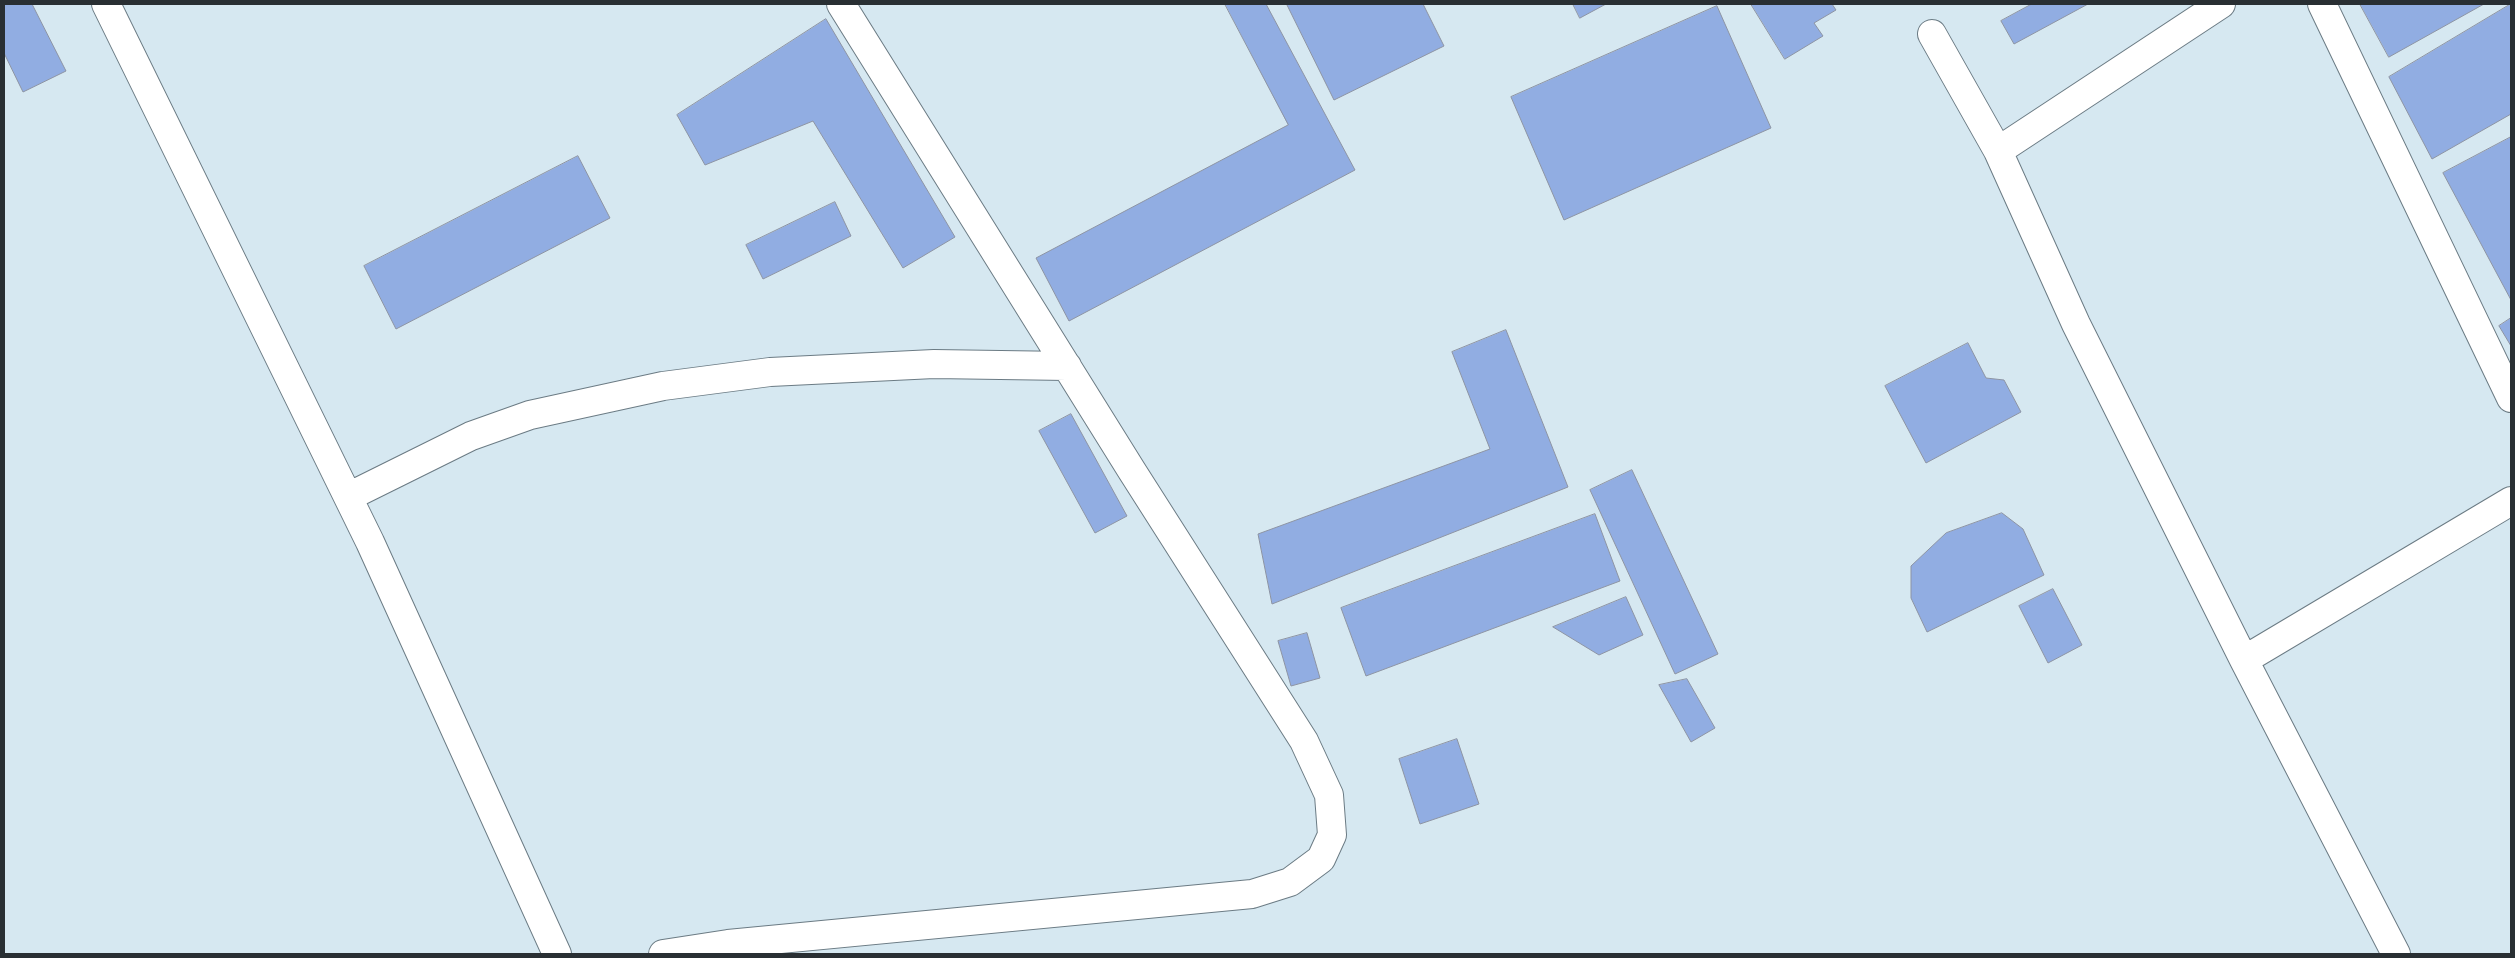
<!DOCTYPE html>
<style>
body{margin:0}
#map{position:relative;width:2515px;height:958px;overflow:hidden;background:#d6e8f1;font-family:"Nunito Sans",sans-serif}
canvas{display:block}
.frame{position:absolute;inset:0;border:5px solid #292f33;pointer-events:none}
</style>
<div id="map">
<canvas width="2515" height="958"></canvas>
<div class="frame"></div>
</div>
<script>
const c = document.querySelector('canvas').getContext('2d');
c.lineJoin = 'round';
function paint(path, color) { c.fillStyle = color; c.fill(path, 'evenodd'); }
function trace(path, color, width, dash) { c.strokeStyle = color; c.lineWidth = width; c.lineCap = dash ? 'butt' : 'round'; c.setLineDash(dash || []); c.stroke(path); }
const building = new Path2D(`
 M4 4H32L66 71 23 92 4 53Z
 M1225 4H1266L1355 170 1069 321 1036 258 1288 125Z
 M1290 4H1423L1444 46 1334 100 1287 5Z
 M1573 4H1606L1580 18Z
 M1751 4H1832L1836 10 1814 23 1823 36 1785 59Z
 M2032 4H2088L2014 44 2001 21Z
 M2360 4H2484L2389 57Z
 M2511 4V114L2432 159 2389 77Z
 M1717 6 1771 128 1564 220 1511 97Z
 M826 19 955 237 903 268 813 121 705 165 677 115Z
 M2511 137V300L2443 173Z
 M578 156 610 218 396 329 364 266Z
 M835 202 851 236 763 279 746 245Z
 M2511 318V346L2499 326Z
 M1506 330 1568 487 1272 604 1258 534 1490 449 1452 352Z
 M1968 343 1986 378 2004 380 2021 412 1926 463 1885 386Z
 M1071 414 1127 516 1095 533 1039 431Z
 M1632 470 1718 654 1675 674 1590 490Z
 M2002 513 2023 529 2044 575 1927 632 1911 598V566L1946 533Z
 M1595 514 1620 581 1366 676 1341 608Z
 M2053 589 2082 645 2048 663 2019 606Z
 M1626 597 1643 635 1599 655 1553 627Z
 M1307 633 1320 678 1291 686 1278 641Z
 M1687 679 1715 728 1691 742 1659 685Z
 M1457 739 1479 804 1420 824 1399 759Z`);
paint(building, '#91ade2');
trace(building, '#8d94a3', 1);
const minor = new Path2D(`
 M106 4 370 542 557 954
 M2322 4 2511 398
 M1932 34 1998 151 2076 324 2244 660 2396 954
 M1998 151 2221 4
 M348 497 471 436 530 415 663 386 770 372 934 364 1067 366
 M2244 660 2511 501
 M663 954 728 944 1252 894 1290 882 1321 859 1332 835 1329 795 1304 741 1132 471 841 4`);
trace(minor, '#6b7b84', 30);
trace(minor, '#fff', 28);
</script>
